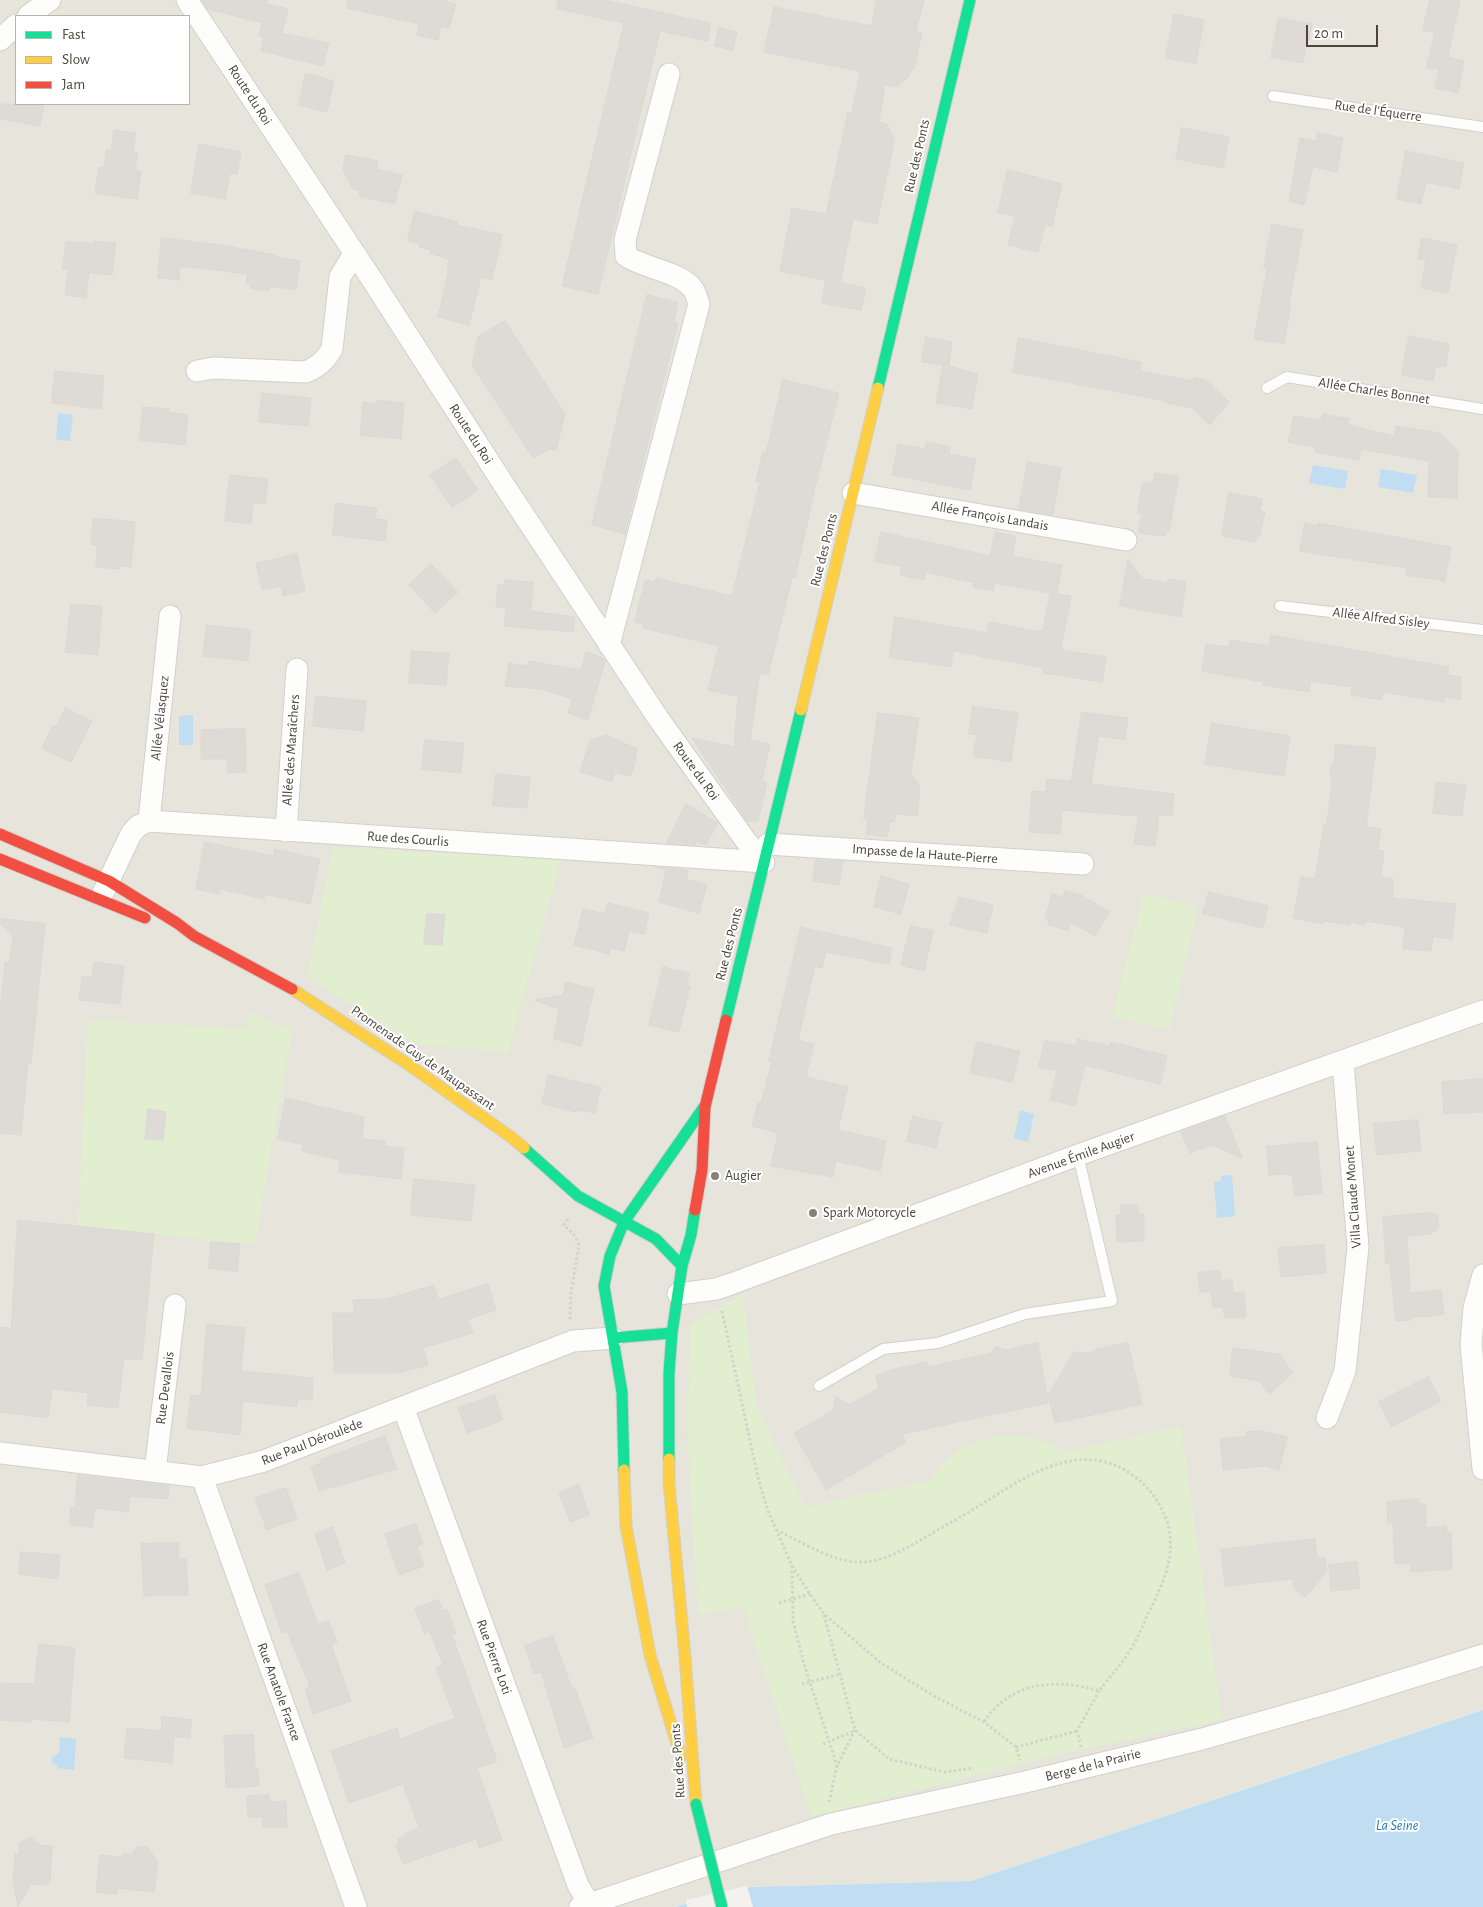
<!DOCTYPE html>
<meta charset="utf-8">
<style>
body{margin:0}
#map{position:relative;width:1483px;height:1907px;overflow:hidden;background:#f4f2ee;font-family:"Alegreya Sans",sans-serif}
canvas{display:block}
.legend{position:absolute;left:15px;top:15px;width:175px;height:90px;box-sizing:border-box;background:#fff;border:1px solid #b7b4b0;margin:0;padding:6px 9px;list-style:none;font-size:15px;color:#4b4439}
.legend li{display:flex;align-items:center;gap:10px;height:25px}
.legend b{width:25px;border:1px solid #b7b4b0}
.scale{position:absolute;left:1306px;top:25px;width:72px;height:22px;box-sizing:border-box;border:2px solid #4b4439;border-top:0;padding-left:6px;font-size:15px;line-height:18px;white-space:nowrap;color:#4b4439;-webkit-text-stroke:4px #fff;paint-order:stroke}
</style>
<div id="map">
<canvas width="1483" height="1907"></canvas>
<ul class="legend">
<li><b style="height:6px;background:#16e098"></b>Fast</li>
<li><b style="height:6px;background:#ffcf43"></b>Slow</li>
<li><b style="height:6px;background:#f24e42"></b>Jam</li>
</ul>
<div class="scale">20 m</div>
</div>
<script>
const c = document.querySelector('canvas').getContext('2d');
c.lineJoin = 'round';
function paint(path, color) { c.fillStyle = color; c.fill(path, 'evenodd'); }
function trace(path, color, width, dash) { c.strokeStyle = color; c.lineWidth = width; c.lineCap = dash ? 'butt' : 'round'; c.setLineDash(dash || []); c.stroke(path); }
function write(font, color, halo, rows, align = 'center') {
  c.font = font + ' "Alegreya Sans",sans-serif'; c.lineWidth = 4; c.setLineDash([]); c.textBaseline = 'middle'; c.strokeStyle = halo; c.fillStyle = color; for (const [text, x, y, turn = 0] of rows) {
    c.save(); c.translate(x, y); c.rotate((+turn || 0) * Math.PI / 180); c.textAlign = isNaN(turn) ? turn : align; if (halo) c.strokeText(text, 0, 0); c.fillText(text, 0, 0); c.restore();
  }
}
paint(new Path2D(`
 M0 0H1483V1710L971 1881 751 1887 675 1907H0ZM16 16H189V104H16Z`), '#e7e4dc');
paint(new Path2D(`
 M333 847 561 860 508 1052 415 1044 307 977Z
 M1144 894 1198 907 1170 1029 1112 1017Z
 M249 1012 292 1031 255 1244 78 1226 88 1020 246 1029Z
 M743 1294 756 1404 805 1507 929 1481C937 1471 945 1460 955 1453 976 1438 1009 1432 1033 1438 1045 1441 1054 1446 1065 1452L1181 1426 1222 1720 1077 1750 811 1817 744 1608 698 1614 687 1436 690 1324Z`), '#e1eecf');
paint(new Path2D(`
 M58 413 73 415 70 441 56 440Z
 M1313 465 1348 471 1345 489 1309 483Z
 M1381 469 1417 475 1413 493 1378 487Z
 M193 715V745H179V716Z
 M1020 1110 1034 1114 1028 1142 1014 1138Z
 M1232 1175 1235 1216 1217 1218 1214 1182 1221 1181V1176Z
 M1483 1710V1907H675L751 1887 971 1881Z
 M60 1737 76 1739 74 1770 57 1768 58 1766 52 1763V1757L59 1753Z`), '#c0ddf1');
paint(new Path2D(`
 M747 1886 753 1907H687L686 1900Z`), '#f4f2ee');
const building = new Path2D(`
 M202 0H268L267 4 288 9 282 33 329 43 323 66 261 51 264 37 259 36 262 23 208 9Z
 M348 0H447V2L456 4 449 28 441 26 438 40 417 35 419 24 347 8Z
 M558 0H604L710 23 708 41 660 31 598 294 562 286 624 23 557 9Z
 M877 0H924L916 31 922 33 914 69H911L909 77 896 87 885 85 879 122 887 124 894 141 877 224 853 219 840 283 780 271 792 208 826 214 848 112 852 113 860 71 764 52 774 7 871 26Z
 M1430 0H1460L1448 57 1464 61 1458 93 1435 88 1439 69 1426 68 1435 33 1423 30Z
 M1174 14 1204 20 1196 64 1166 58Z
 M1279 18 1312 24 1309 40 1307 41 1303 63 1271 57Z
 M719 28 737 32 733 50 715 46Z
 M306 73 334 81 327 112 299 105Z
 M0 104H44L40 126 0 119Z
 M1182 128 1229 137 1223 168 1176 159Z
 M114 130 136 133 133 151 138 152 135 170 141 171 137 199 95 193 99 167 104 168 106 150H111Z
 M1318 133 1343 138 1337 172 1313 167 1304 205 1289 201 1300 138 1316 141Z
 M199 144 241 152 237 174 230 173 225 199 191 193Z
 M1406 151 1464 163 1459 189 1426 182 1421 204 1397 199Z
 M346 155 378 161 376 169 402 175 395 204 359 196 360 190 353 189 343 169Z
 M1008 170 1062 184 1052 226 1045 224 1038 252 1008 245 1015 216 998 213Z
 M415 211 458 222V225L502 235 492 280 481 277 469 325 438 317 449 269H447L449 259 430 253 431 250 419 247 420 244 408 241Z
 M1272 224 1303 230 1289 304 1291 305 1284 344 1254 339 1267 269 1264 268Z
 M162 238 221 245 275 255 276 257 300 261 296 290 270 286 269 291 250 288V284L246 283 248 274 180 266 179 280 158 278Z
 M1422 238 1457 245 1448 293 1421 288 1426 260 1418 259Z
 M66 241 94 244V241L116 243 112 275 89 273 86 298 65 295 68 270 63 269Z
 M826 280 866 288 861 310 822 303Z
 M647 295 678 302 674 322 678 323 625 534 592 525Z
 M505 321 565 414 556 450 549 449 533 458 472 365 478 337Z
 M1409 336 1449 344 1446 367 1436 366 1433 381 1402 375Z
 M926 337 952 342 949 366 978 374 972 409 936 403 943 365 922 362Z
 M1019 338 1141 362 1140 371 1192 381 1194 377 1207 381 1229 402 1210 425 1192 408 1166 403V401L1013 372Z
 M55 371 104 376 101 409 52 403Z
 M783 380 839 393 815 488 795 578H792L768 675 760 673 750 740 770 744 762 781 767 783 758 821H747L692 738 734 747 738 696 708 690 719 646 643 628V624L635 622 645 580 654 582 656 578 732 596 760 482 756 481 763 452H766Z
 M262 393 311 398 308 426 259 422Z
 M377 400 404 403 401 439 360 435 363 402 377 404Z
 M143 407 169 409V412L188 415 185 445 140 440Z
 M1323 414 1349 419 1348 425 1394 436 1396 426 1440 433 1458 451 1457 498 1428 497 1429 461 1361 449 1359 460 1315 452V447L1288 442 1294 416 1321 420Z
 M927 442 950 447 949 454 976 459 970 490 892 475 898 444 925 449Z
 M456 458 478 490 452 508 430 475Z
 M1028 462 1061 468 1053 515 1019 509Z
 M1155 473 1179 476 1169 531 1166 532 1165 536 1138 533 1142 514 1137 513 1143 482 1153 484Z
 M230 475 268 479 265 504 253 502 251 524 225 521Z
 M1229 493 1262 499 1260 511 1265 512 1260 535 1254 542 1222 536Z
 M336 503 377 508 375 519 387 520 385 541 333 535Z
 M94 518 135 522 131 567 120 566V569L96 567 97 545 91 544Z
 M1305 523 1318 526V523L1451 547 1445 581 1406 575 1407 568 1300 551Z
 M881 532 990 556 995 532 1016 536 1012 556 1062 565 1057 594 1071 596 1061 650 1106 657 1102 682 1043 673 1044 668 953 651 951 667 889 657 895 617 987 633 989 622 1039 632V630L1043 631 1050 593 995 583 993 591 973 587 974 583 926 572 924 580 900 575 902 567 875 561Z
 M297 554 305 591 283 596 281 586 262 590 256 564Z
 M1128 559 1143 579 1167 583 1168 579 1186 582 1181 617 1120 606Z
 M431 564 458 592 435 613 409 585Z
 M505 580 533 582 531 611 575 617 573 632 504 626 506 608 496 607 498 584 505 585Z
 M71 604 102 606 98 655 66 652Z
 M207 625 251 630 248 661 203 656Z
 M1271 635 1449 667 1448 675 1461 677V700L1445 697 1444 702 1383 692 1381 700 1351 695 1352 687 1311 681 1309 692 1263 685V682L1202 671 1206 644 1229 647 1230 640 1269 646Z
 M412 651 449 653 446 685 409 683Z
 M586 652 603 658 605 661 588 720 568 713 572 699 541 689 505 686 509 663 526 666 529 661 581 670Z
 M316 696 366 701 363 731 313 726Z
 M973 706 1018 713 1011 762 973 756 977 735 969 734Z
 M66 708 92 721 71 762 42 748 53 725 56 727Z
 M1082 712 1128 718 1125 740 1099 736 1091 784 1174 794 1172 816 1159 815 1155 846 1134 844 1138 816 1062 810 1060 834 1029 832 1032 791 1046 792 1047 779 1071 781Z
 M878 713 919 718 911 773 920 786 917 816 896 814 894 822H890L887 837 866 834 868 820 864 819Z
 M1212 723 1290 736 1284 776 1205 764Z
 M245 729 246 772 228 773 227 759H201V730Z
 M607 735 637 749 635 756 636 758 631 776 615 772 612 781 580 772 590 740Z
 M425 740 464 743 461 773 422 769Z
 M1336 744 1376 748 1366 827 1381 829 1378 850 1384 851 1381 877 1393 879V898L1456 904 1452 939 1433 937 1431 951 1403 949 1405 927 1365 921 1364 925 1351 922 1350 925 1323 921V924L1293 918 1301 877 1315 879 1324 824H1327L1332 779 1330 775 1331 766 1334 762Z
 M496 774 530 777 527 808 493 806Z
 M1437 782 1466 785 1462 816 1433 813Z
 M686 804 718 823 706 845 696 841 695 845 667 843Z
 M205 842 273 856 275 849 320 859 310 904 265 894 264 899 220 889 219 894 196 889Z
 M816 860 843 861 839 885 813 881Z
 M654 867 688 870 686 879 707 885 699 913 659 902 666 870Z
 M881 876 909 884 901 914 874 907Z
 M1065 891 1081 895 1109 912 1095 936 1070 922 1068 930 1048 925 1049 921 1045 919 1052 894 1063 897Z
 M1209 892 1268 906 1263 928 1203 914Z
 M959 897 993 905 987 933 950 925Z
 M608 903 649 913 644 934 629 931 624 951 611 948 609 954 574 945 583 909 604 914Z
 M427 914H445L442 945 424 944Z
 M0 918 45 924 31 1063H28L21 1135 0 1133V1014L5 962H10L13 936 0 924Z
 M911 926 933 931 924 971 901 965Z
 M801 927 892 948 889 964 826 952 822 968 815 966 798 1040 814 1044 806 1077 848 1087 838 1130 886 1141 880 1171 836 1161 833 1177 771 1166 778 1133 752 1126 758 1103H761L772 1062 769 1061Z
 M94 962 124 966 120 1004 79 1000 82 976 92 977Z
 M663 967 689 973 687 986H690L679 1032 649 1025Z
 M566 982 594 989 581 1046 554 1039 559 1009 534 1000 563 995Z
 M1078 1039 1110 1046 1111 1042 1167 1056 1160 1084 1085 1065 1075 1106 1050 1100 1057 1071 1038 1067 1045 1040 1076 1046Z
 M977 1042 1020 1051 1012 1082 970 1073Z
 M549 1075 601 1087 595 1113 578 1110 577 1112 542 1104Z
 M1483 1079V1112L1444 1114 1442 1082Z
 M286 1098 364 1117 362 1139 385 1141V1146L404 1148 401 1179 339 1172 340 1160 302 1151 303 1145 278 1139Z
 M148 1109 166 1112 163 1140 145 1139Z
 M913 1116 942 1123 936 1148 907 1141Z
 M1225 1116 1242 1158 1212 1145 1190 1153 1181 1132Z
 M1418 1120 1421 1151 1377 1155 1373 1124Z
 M1317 1142 1322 1193 1295 1196 1292 1174 1269 1175 1267 1147Z
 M414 1179 475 1185 471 1221 411 1215Z
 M1121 1205H1138L1139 1214H1144V1241L1117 1242 1116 1215H1121Z
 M1429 1213 1437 1215 1439 1223 1437 1230 1430 1234 1407 1236 1410 1293 1441 1290 1444 1314 1423 1317V1316L1411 1317 1412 1320 1396 1321 1390 1264H1386L1383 1217Z
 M18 1220 154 1234 142 1360 124 1358 118 1408 87 1405 88 1393 52 1389 48 1418 0 1412V1327L11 1328Z
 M211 1242 240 1244 237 1272 209 1268Z
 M1324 1245 1326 1273 1281 1277 1278 1248Z
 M1220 1271 1221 1280H1232L1233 1293 1244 1292 1246 1317 1225 1318 1223 1307 1213 1308 1211 1292H1200L1198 1273Z
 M488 1284 496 1310 468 1319 473 1333 423 1348 428 1365 398 1373H334L333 1313H354L353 1300 387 1299 434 1285 438 1299Z
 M207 1324 245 1328 241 1371 313 1378 312 1400 298 1399 296 1407 243 1401 240 1435 187 1428 191 1395 201 1396Z
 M1038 1343 1048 1403 902 1434 906 1442 826 1490 794 1433 834 1410 835 1396 849 1405 879 1388 876 1376 886 1373V1371L927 1362 929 1367 992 1353 995 1347 1006 1350Z
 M1128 1343 1142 1404 1055 1423 1048 1395 1074 1352 1092 1353 1094 1350Z
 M1233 1348 1279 1354 1293 1373 1269 1394 1259 1381 1230 1376Z
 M1428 1377 1441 1401 1391 1427 1379 1402Z
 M495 1395 503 1420 467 1433 458 1408Z
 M1262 1431 1287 1437 1279 1470 1266 1466 1223 1470 1220 1439 1247 1436 1246 1432Z
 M385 1436 397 1469 319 1491 311 1467 321 1463 320 1460Z
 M78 1475 169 1486 168 1499 130 1496 128 1512 95 1508 92 1528 69 1524 71 1507H75Z
 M579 1485 589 1515 570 1522 559 1493Z
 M286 1488 297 1519 267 1530 255 1498Z
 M1419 1499V1504H1426V1528L1446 1526 1447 1533H1451L1452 1569 1411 1572 1410 1563 1395 1564 1393 1522 1388 1523 1387 1502Z
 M416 1524 423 1544 417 1546 424 1566 399 1575 385 1534Z
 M333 1527 345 1563 327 1570 315 1534Z
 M1315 1539 1317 1558 1325 1557 1327 1572 1305 1597 1294 1588 1293 1579 1225 1586 1221 1550Z
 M178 1543 179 1559H186L188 1595 144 1596 141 1544Z
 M21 1552 60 1555 58 1579 19 1574Z
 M1357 1562 1360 1588 1331 1591 1329 1565Z
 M299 1573 318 1624 329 1621 337 1642 331 1644 351 1701 313 1714 305 1689 310 1687 287 1631 282 1633 265 1585Z
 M439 1600 443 1611 447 1609 456 1634 452 1635 497 1761 477 1768 502 1840 479 1848 476 1839 403 1864 396 1845 399 1844 398 1839 405 1836 404 1834 419 1828 403 1784 349 1803 331 1751 397 1728 400 1739 455 1718 436 1668 443 1665 430 1631 424 1633 415 1608Z
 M553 1636 572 1689 575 1688 593 1738 564 1748 541 1672 534 1674 525 1646Z
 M39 1644 75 1648 69 1722 32 1719 31 1722 0 1720V1683L34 1684Z
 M162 1716 192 1720 190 1738 174 1737 172 1763 124 1758 127 1728 161 1731Z
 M253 1735 255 1768H258L259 1786 226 1788 224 1736Z
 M269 1795 270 1802 286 1801 287 1827H263L262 1817H248L247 1796Z
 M31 1837 40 1845 52 1846 50 1882H48V1885L31 1884 18 1906 13 1881 15 1854 19 1855V1844Z
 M138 1847H147L158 1862 154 1892 118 1888 117 1894 96 1892 100 1855 122 1857V1854H131Z`);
paint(building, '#dedbd6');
trace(building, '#dcd9d4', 1);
const lane = new Path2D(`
 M1273 96 1483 127
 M1267 388 1287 377 1483 409
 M1280 606 1483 630
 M819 1386 883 1349 938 1343 1025 1314 1112 1301 1078 1155`);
const street = new Path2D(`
 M187 0 369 275 506 488 658 718 746 841 764 862
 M28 16 50 0
 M0 40 16 25
 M197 371 213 368 306 372C319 366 325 361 332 349L340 277 354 254
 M853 493 1126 540
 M609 645 699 304C697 299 696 293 693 289 681 272 646 269 626 256L625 240 669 74
 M149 821 170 616
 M286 831 297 669
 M768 844 1083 864
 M103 893 131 834 138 826 149 821 764 862
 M1483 1275 1474 1308 1471 1344 1483 1469
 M678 1294 716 1289 731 1284 1078 1155 1483 1011
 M403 1407 578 1885 589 1904
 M1327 1418 1345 1371 1358 1247 1343 1062
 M0 1453 202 1477 264 1461 573 1341 613 1338
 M155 1471 175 1305
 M202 1477 356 1907
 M580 1907 831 1824 1025 1782 1202 1739 1339 1700 1483 1655`);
const fast = new Path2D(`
 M878 388 970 0
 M726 1020 801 710
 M524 1148 578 1196 656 1239 682 1266
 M613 1338 672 1333
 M669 1459V1373L672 1333 682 1266 691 1235 695 1210
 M624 1470 622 1392 604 1286 610 1256 624 1222 704 1107`);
const slow = new Path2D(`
 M801 710 878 388
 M292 989 409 1065 511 1137 524 1148
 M669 1459V1483L685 1656 696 1804
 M624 1470 626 1526 650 1655 681 1757`);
const jam = new Path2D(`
 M0 834 109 881 177 923 194 936 292 989
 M0 859 145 918
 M695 1210 702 1170 705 1107 726 1020`);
trace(lane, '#d2d0cb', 12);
trace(street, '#d2d0cb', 23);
trace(fast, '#d3cfc5', 13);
trace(slow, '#d3cfc5', 13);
trace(jam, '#d3cfc5', 13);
trace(new Path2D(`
 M568 1219 564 1225 574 1235 579 1245 571 1293 570 1319
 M722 1311 759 1482 768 1511 792 1566 810 1594 824 1614 881 1663 934 1696 984 1722 1016 1747 1020 1760
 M776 1530C805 1543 840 1568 872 1561 893 1557 911 1545 930 1535 947 1524 965 1515 982 1504 1025 1477 1077 1440 1128 1472 1147 1484 1159 1500 1167 1521 1178 1556 1161 1588 1146 1618 1141 1630 1136 1642 1129 1652 1120 1666 1109 1678 1099 1691 1056 1678 1011 1681 984 1722
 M792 1566 793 1621 804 1664 837 1766
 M779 1603 810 1594
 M824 1615 855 1730 889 1759 944 1772 974 1768
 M802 1684 841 1674
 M823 1744 854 1731
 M1016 1747 1077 1731
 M1081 1747 1077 1731 1099 1691
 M829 1802 837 1766 855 1730`), '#d3d2cc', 3, [2.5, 2.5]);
trace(lane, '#fdfdfc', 10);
trace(street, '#fdfdfc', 21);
trace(fast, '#16e098', 11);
trace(slow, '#ffcf43', 11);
trace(jam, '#f24e42', 11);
const fastBridge = new Path2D(`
 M696 1804 722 1907`);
trace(fastBridge, '#d3cfc5', 13, []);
trace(fastBridge, '#16e098', 11);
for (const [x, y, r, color] of [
 [715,1176,5,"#868178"],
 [813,1213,5,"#868178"]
]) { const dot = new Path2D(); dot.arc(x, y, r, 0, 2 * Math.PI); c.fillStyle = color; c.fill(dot); trace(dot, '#fff', 2); }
write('14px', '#4b4439', '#fff', [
 ["Route du Roi",250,95,57],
 ["Rue de l'Équerre",1378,111,8],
 ["Rue des Ponts",917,156,-77],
 ["Allée Charles Bonnet",1374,391,9],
 ["Route du Roi",471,434,57],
 ["Allée François Landais",990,516,10],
 ["Rue des Ponts",824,550,-76],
 ["Allée Alfred Sisley",1381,618,7],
 ["Allée Vélasquez",160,718,-84],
 ["Allée des Maraîchers",291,750,-86],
 ["Route du Roi",696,771,54],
 ["Rue des Courlis",408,839,4],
 ["Impasse de la Haute-Pierre",925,854,4],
 ["Rue des Ponts",729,944,-76],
 ["Promenade Guy de Maupassant",423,1058,35],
 ["Avenue Émile Augier",1081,1155,-20],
 ["Villa Claude Monet",1353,1197,-94],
 ["Rue Devallois",165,1388,-83],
 ["Rue Paul Déroulède",312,1442,-21],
 ["Rue Pierre Loti",494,1657,70],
 ["Rue Anatole France",279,1692,70],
 ["Rue des Ponts",678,1761,-94],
 ["Berge de la Prairie",1093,1765,-14]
]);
write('14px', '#4b4439', '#fff', [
 ["Augier",725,1176],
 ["Spark Motorcycle",823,1213]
], 'left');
write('italic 15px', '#2e7ab2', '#fff', [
 ["La Seine",1397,1825]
]);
</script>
